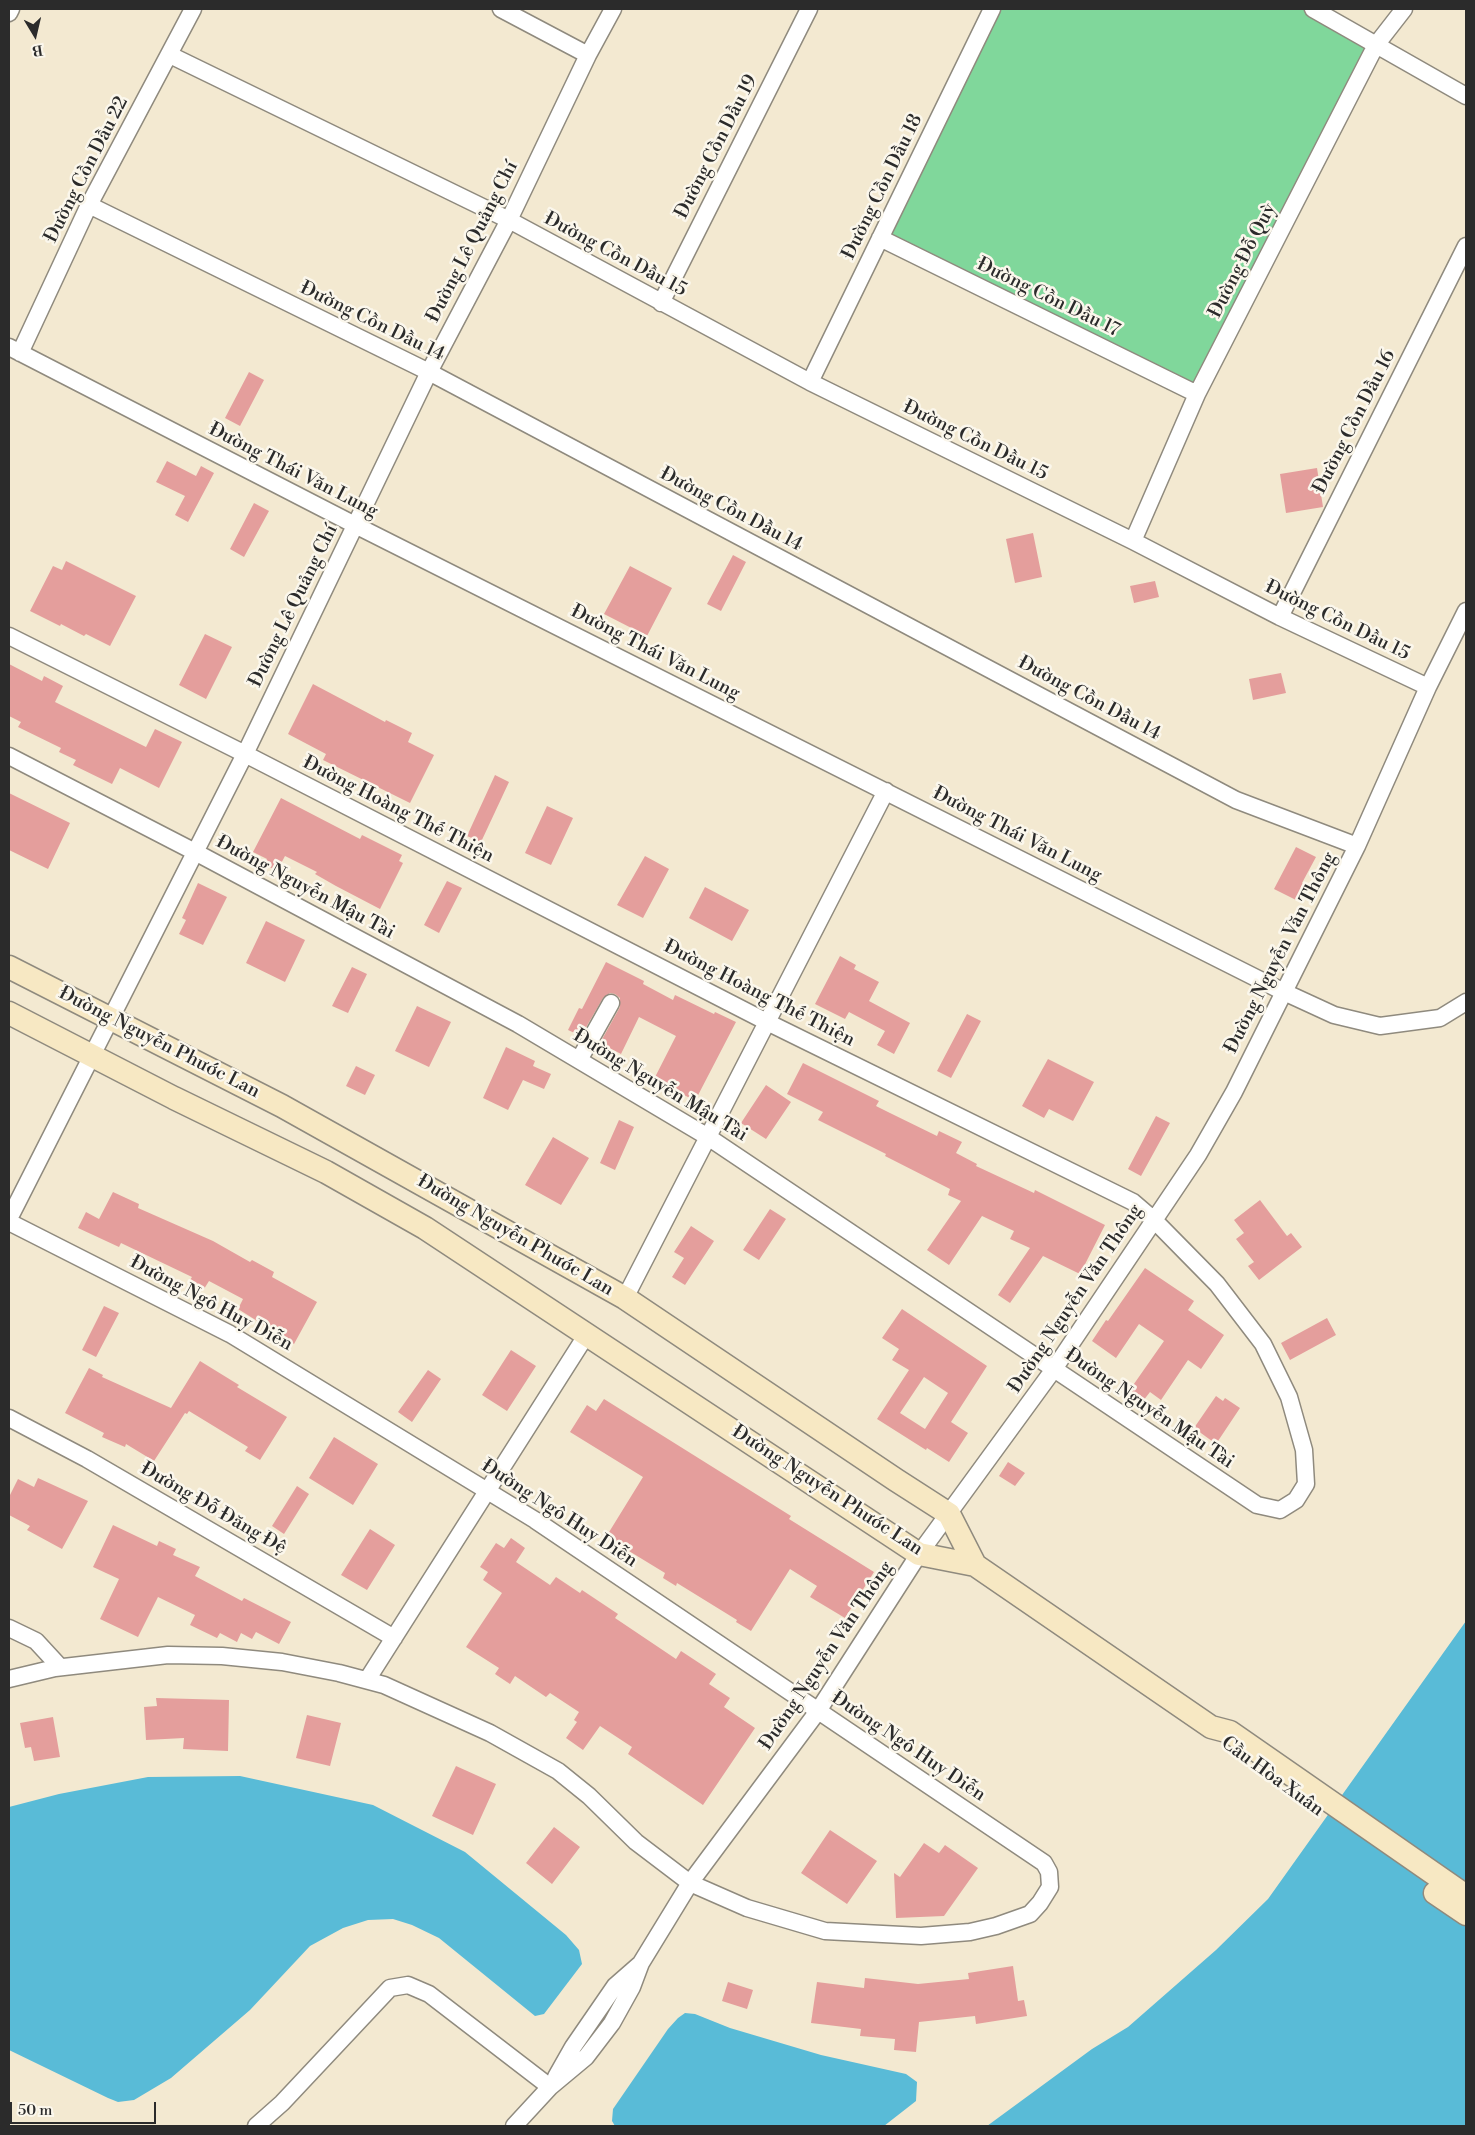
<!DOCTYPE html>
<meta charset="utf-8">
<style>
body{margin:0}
#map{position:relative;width:1475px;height:2135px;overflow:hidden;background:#f3e9d1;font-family:"Libre Bodoni",serif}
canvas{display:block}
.frame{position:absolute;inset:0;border:10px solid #2b2b2b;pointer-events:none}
.north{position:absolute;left:10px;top:10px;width:50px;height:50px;-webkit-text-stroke:4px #fbf7ec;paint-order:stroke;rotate:171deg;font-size:14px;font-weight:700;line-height:20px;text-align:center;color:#2b2b2b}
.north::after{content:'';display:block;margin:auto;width:18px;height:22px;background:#2b2b2b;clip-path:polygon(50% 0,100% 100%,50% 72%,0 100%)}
.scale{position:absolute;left:10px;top:2102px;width:146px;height:22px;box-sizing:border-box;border:2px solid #2b2b2b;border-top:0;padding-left:6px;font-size:15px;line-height:18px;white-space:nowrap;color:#2b2b2b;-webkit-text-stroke:4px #fbf7ec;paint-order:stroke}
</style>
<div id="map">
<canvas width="1475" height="2135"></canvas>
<div class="frame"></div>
<div class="north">B</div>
<div class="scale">50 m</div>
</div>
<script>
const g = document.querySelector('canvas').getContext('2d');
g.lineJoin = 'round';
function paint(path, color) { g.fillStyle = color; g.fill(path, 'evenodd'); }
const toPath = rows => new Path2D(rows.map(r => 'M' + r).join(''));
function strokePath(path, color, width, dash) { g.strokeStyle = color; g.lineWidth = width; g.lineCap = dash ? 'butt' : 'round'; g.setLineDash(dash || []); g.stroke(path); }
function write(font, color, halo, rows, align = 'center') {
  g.font = font + ' "Libre Bodoni",serif'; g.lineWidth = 5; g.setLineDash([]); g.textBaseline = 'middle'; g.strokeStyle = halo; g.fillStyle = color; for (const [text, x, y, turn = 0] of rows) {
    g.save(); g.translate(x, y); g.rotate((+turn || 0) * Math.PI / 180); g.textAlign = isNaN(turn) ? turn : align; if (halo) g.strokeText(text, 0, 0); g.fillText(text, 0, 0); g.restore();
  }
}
paint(toPath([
 [992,9,1312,9,1376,45,1197,394,880,238]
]), '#80d79b');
paint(toPath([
 [1466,1621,1466,2126,987,2126,1092,2049,1128,2027,1216,1950,1268,1899],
 [240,1776,373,1805,465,1852,566,1935,579,1950,582,1964,544,2014,535,2016,439,1938,412,1925,393,1919,368,1920,343,1928,310,1946,250,2010,171,2078,134,2100,118,2102,108,2098,9,2050,9,1807,59,1794,148,1777],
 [685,2013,695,2014,730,2028,821,2055,906,2074,917,2082,916,2101,884,2126,615,2126,612,2121,613,2109,668,2029,678,2018]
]), '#59bbd7');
paint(toPath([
 [249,372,264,380,240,426,225,418],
 [167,461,196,476,201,466,214,473,188,522,175,515,185,496,156,482],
 [1317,468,1323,507,1286,513,1280,474],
 [254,503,269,511,244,557,230,549],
 [1033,533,1042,577,1015,583,1006,539],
 [733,555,746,562,721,611,707,604],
 [66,561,136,596,110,646,86,634,84,636,61,624,60,626,30,611,53,566,62,570],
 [630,566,672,588,647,636,604,614],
 [1155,581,1159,597,1134,603,1130,586],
 [205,634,232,647,206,699,179,685],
 [9,664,42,681,44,676,63,686,55,702,146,747,155,729,182,742,159,788,120,768,112,784,73,765,76,760,59,752,61,748,18,727,21,722,9,716],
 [1281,673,1286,693,1253,700,1249,679],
 [313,684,385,722,386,720,412,733,408,742,434,755,410,803,323,760,326,754,288,734],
 [495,775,509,782,481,842,467,836],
 [9,793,70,823,48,869,9,850],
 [281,798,360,839,362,835,402,855,399,861,403,863,380,909,336,886,315,874,317,872,285,856,277,871,264,864,267,859,253,852],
 [547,806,573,818,551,865,525,853],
 [1296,847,1316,857,1302,883,1305,885,1296,900,1274,889],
 [645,856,669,869,643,918,617,905],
 [447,881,462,888,439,933,424,925],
 [198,883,227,897,203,945,179,934,186,920,182,918],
 [705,887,749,910,732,941,689,918],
 [266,921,305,940,285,982,246,963],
 [840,956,856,965,854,969,879,982,869,1001,910,1023,894,1054,877,1045,885,1031,849,1012,845,1019,815,1004],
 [606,962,644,981,643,984,673,1000,675,995,714,1014,715,1012,736,1022,695,1101,677,1091,674,1097,651,1085,676,1036,639,1017,621,1054,600,1043,620,1007,620,998,615,994,610,993,603,998,581,1036,568,1030,579,1008,582,1009],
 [352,967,367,974,348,1013,332,1006],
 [417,1006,451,1022,429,1067,395,1051],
 [967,1014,981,1021,951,1078,937,1071],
 [506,1047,535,1061,533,1066,551,1074,544,1089,523,1080,508,1110,483,1098],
 [1048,1059,1094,1082,1073,1121,1049,1109,1044,1118,1022,1106],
 [803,1063,879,1101,876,1106,890,1113,937,1136,939,1131,962,1142,956,1153,977,1164,976,1166,1034,1193,1035,1190,1105,1225,1080,1274,1043,1256,1010,1303,998,1295,1030,1248,1010,1239,1014,1231,982,1216,949,1265,927,1250,961,1201,948,1195,950,1189,885,1156,886,1154,818,1120,823,1112,787,1094],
 [356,1066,375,1075,365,1095,346,1086],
 [766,1085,791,1102,766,1139,741,1123],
 [1156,1116,1170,1123,1141,1176,1128,1169],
 [619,1120,634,1127,615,1170,600,1163],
 [553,1137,589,1158,561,1205,525,1185],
 [113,1192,139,1204,138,1208,213,1241,250,1262,252,1260,274,1272,272,1277,317,1302,294,1344,238,1309,243,1299,209,1281,204,1289,190,1280,192,1277,121,1243,119,1247,78,1228,86,1212,99,1219],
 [1260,1200,1287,1236,1291,1233,1302,1247,1259,1280,1248,1266,1254,1262,1236,1239,1244,1233,1234,1220],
 [770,1209,786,1219,759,1260,743,1250],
 [691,1226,714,1241,685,1285,672,1277,684,1258,674,1252],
 [1145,1268,1194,1301,1188,1310,1224,1335,1201,1369,1188,1360,1161,1400,1150,1392,1143,1401,1129,1391,1164,1341,1139,1324,1116,1358,1092,1341,1106,1320,1108,1321],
 [104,1306,119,1313,96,1357,82,1350],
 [902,1309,987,1366,951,1422,968,1433,949,1462,927,1448,926,1450,877,1419,909,1370,892,1360,899,1349,882,1338],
 [924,1377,948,1393,925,1429,900,1413],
 [1327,1318,1336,1335,1290,1360,1281,1343],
 [511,1350,536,1366,507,1411,482,1395],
 [200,1361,239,1385,237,1387,287,1417,260,1460,245,1451,248,1447,189,1411,187,1414,185,1413,154,1461,126,1444,125,1447,102,1437,104,1433,65,1413,89,1368,103,1375,102,1377,171,1408],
 [428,1370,441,1379,412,1422,398,1412],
 [1216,1396,1223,1401,1225,1398,1240,1408,1216,1444,1194,1428],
 [604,1399,791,1516,789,1519,874,1572,845,1618,810,1597,817,1586,790,1569,751,1631,736,1622,737,1620,677,1583,676,1586,663,1578,665,1573,606,1537,643,1477,570,1432,587,1405,596,1411],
 [334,1437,378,1464,353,1505,309,1478],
 [1008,1462,1025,1473,1015,1486,999,1476],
 [38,1478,88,1501,62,1549,27,1530,30,1526,9,1515,9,1497,18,1479,34,1487],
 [297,1486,309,1494,284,1534,272,1526],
 [113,1525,157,1546,159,1541,176,1549,173,1555,200,1567,195,1576,242,1601,244,1598,291,1622,279,1644,256,1632,252,1639,241,1633,237,1642,220,1633,217,1638,190,1625,195,1615,158,1597,138,1637,100,1619,119,1579,93,1567],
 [370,1529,395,1545,367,1590,341,1575],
 [511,1538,525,1548,516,1562,550,1585,556,1577,580,1593,582,1590,618,1614,615,1618,676,1659,681,1651,716,1674,709,1684,730,1698,724,1707,755,1728,703,1805,628,1754,632,1747,600,1726,583,1750,566,1738,577,1722,574,1720,579,1712,550,1693,546,1697,515,1676,510,1684,495,1674,499,1668,466,1647,502,1593,483,1580,488,1572,480,1567,496,1543,504,1548],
 [156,1698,229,1700,228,1751,183,1749,184,1738,146,1740,144,1707,157,1706],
 [307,1715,341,1723,330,1766,296,1758],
 [53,1717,60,1757,34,1761,31,1747,25,1748,20,1723],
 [456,1766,496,1784,473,1835,432,1816],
 [554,1827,580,1847,552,1884,526,1863],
 [830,1830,877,1861,847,1904,801,1873],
 [924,1843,939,1853,945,1845,978,1868,944,1916,896,1918,894,1873,900,1877],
 [1013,1966,1018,2001,1024,2000,1027,2016,976,2024,975,2016,919,2022,916,2052,894,2050,895,2039,860,2036,861,2029,811,2023,817,1982,864,1988,865,1978,918,1984,969,1979,968,1973],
 [728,1982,753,1990,747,2009,722,2001]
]), '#e49e9c');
const minor = toPath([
 [501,9,588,55],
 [1313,9,1466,96],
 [9,13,11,9],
 [170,55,509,220,810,382,1133,541,1280,617,1428,687],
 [89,205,429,372,1236,800,1357,846],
 [880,238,1197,394],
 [661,303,809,9],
 [9,347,355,525,1284,992,1334,1015,1380,1026,1440,1018,1466,1002],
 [20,353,89,205,193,9],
 [810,382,992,9],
 [1133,541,1197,394,1376,45,1404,9],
 [1280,617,1466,246],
 [9,636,245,754,767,1022,1133,1202,1154,1220,1217,1284,1263,1344,1289,1397,1304,1450,1306,1484,1296,1500,1280,1510,1257,1505,708,1137,518,1024,195,852,9,756],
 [579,1060,611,1003],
 [9,1219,245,754,429,372,509,220,588,55,613,9],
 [9,1222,230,1334,535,1520,1044,1863,1049,1872,1050,1887,1040,1903,1030,1914,996,1926,970,1932,921,1936,825,1931,747,1908,690,1883,636,1842,589,1796,558,1771,490,1733,384,1685,339,1673,282,1662,222,1656,168,1655,55,1668,9,1679],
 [625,1298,886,791],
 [9,1418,87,1459,394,1638],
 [9,1628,36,1641,60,1667],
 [367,1680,587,1334],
 [556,2077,573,2047,615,1986,639,1965],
 [256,2126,282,2103,390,1988,408,1985,429,1994,550,2087],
 [514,2126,550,2087,586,2057,612,2023,632,1987,641,1963,690,1883,818,1711,919,1554,1054,1369,1198,1155,1234,1092,1357,846,1428,687,1466,611]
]);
const secondary = toPath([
 [9,967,282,1106,625,1298,896,1480,949,1514,975,1565],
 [9,1013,174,1098,326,1172,425,1228,919,1554,975,1565,1211,1727,1230,1732,1466,1896],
 [1435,1893,1466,1914]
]);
strokePath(minor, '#8f8a7e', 19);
strokePath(secondary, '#8f8a7e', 25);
strokePath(minor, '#fff', 16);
strokePath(secondary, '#f7e8c3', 22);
write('19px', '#2b2b2b', '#fbf7ec', [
 ["Đường Cồn Dầu 19",717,147,-63],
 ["Đường Cồn Dầu 22",87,170,-63],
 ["Đường Cồn Dầu 18",883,187,-64],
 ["Đường Lê Quảng Chí",473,242,-63],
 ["Đường Cồn Dầu 15",615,255,28],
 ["Đường Đỗ Quỳ",1243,261,-63],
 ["Đường Cồn Dầu 17",1048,298,26],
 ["Đường Cồn Dầu 14",372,322,26],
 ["Đường Cồn Dầu 16",1355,422,-63],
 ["Đường Cồn Dầu 15",975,441,26],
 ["Đường Thái Văn Lung",293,471,27],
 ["Đường Cồn Dầu 14",731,510,28],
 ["Đường Lê Quảng Chí",294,606,-64],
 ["Đường Cồn Dầu 15",1337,621,26],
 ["Đường Thái Văn Lung",655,653,27],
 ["Đường Cồn Dầu 14",1089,699,28],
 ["Đường Hoàng Thế Thiện",398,810,27],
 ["Đường Thái Văn Lung",1017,835,27],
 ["Đường Nguyễn Mậu Tài",305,888,28],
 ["Đường Nguyễn Văn Thông",1281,953,-63],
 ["Đường Hoàng Thế Thiện",759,994,27],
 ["Đường Nguyễn Phước Lan",159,1043,27],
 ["Đường Nguyễn Mậu Tài",660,1086,31],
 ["Đường Nguyễn Phước Lan",515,1236,30],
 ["Đường Nguyễn Văn Thông",1076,1299,-56],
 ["Đường Ngô Huy Diễn",211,1304,28],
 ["Đường Nguyễn Mậu Tài",1149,1409,34],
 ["Đường Nguyễn Phước Lan",827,1491,33],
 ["Đường Đỗ Đăng Đệ",213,1509,30],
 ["Đường Ngô Huy Diễn",559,1514,33],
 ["Đường Nguyễn Văn Thông",827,1656,-56],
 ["Đường Ngô Huy Diễn",908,1747,34],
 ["Cầu Hòa Xuân",1272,1777,36]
]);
</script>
